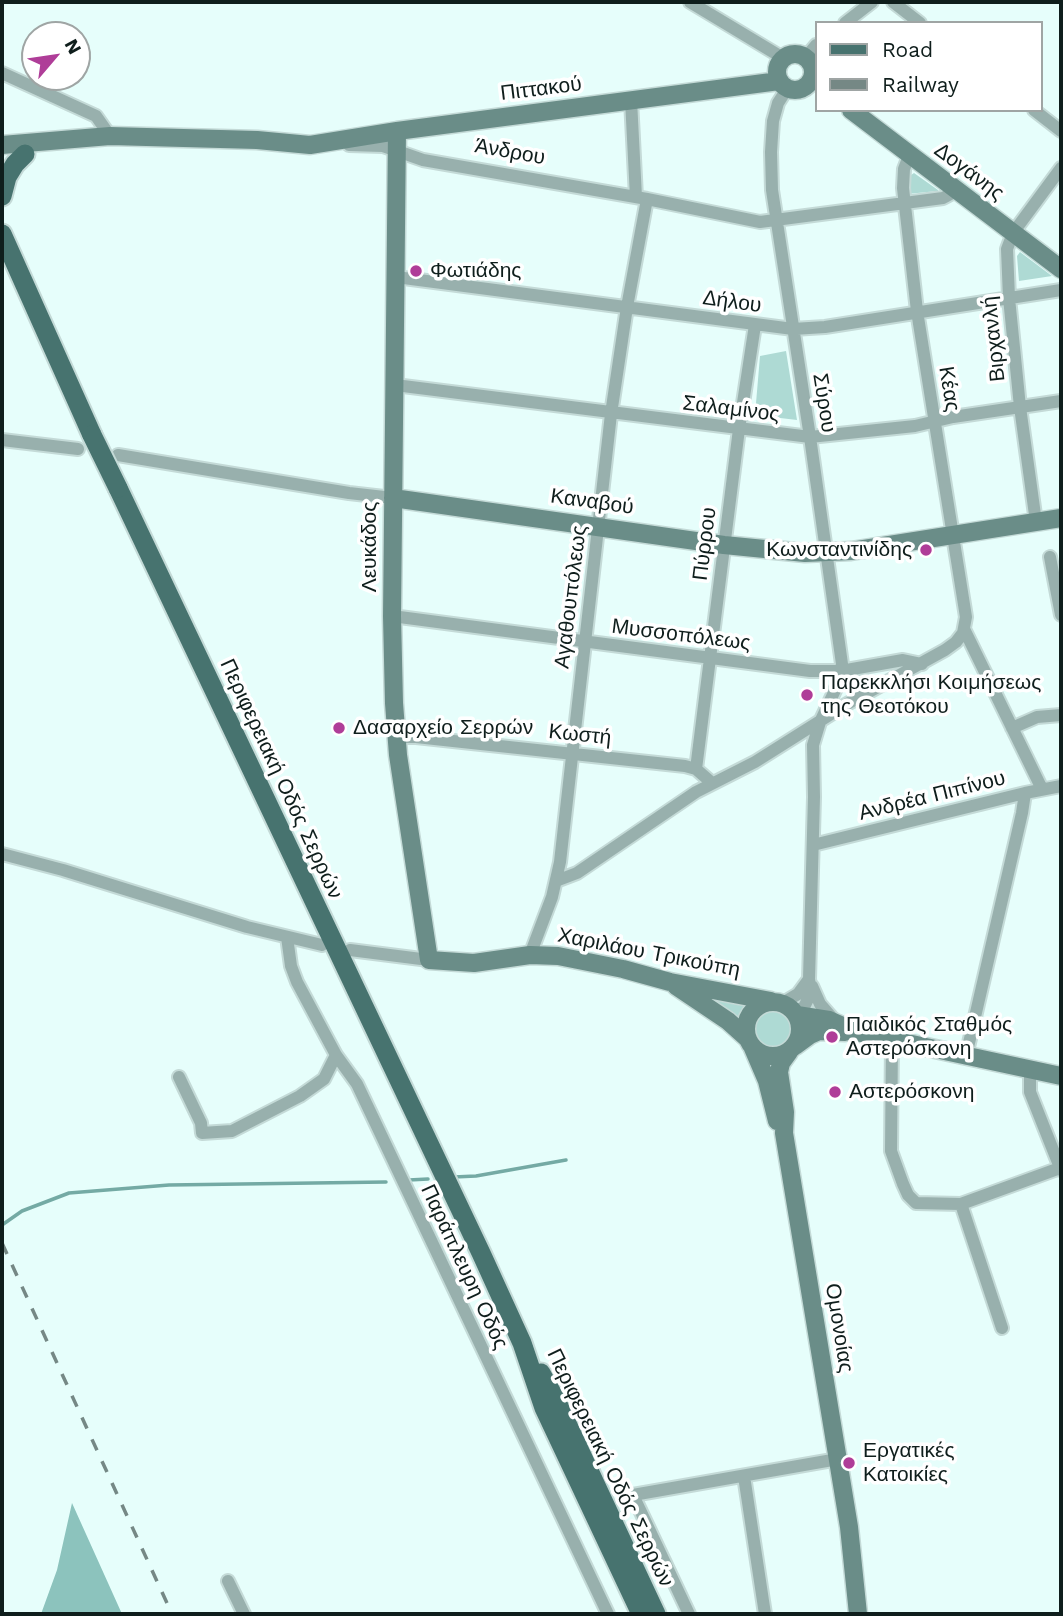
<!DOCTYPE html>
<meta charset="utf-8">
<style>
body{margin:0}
#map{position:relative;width:1063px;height:1616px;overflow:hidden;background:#e6fefb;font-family:"Work Sans",sans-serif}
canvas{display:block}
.frame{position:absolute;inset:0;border:4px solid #0f1e1c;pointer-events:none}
.legend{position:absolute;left:815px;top:21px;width:228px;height:91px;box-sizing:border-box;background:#fff;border:2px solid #9fa5a4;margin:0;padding:9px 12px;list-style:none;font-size:21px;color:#0f1e1c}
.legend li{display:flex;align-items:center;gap:14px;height:35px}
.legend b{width:35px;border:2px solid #9fa5a4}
.north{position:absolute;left:21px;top:21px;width:70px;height:70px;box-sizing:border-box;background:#fff;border:2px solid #9fa5a4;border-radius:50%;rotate:61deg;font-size:19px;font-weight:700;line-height:28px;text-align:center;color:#0f1e1c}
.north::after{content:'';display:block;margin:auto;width:24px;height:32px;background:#af3d98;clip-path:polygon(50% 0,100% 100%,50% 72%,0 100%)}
</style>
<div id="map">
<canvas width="1063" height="1616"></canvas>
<div class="frame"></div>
<ul class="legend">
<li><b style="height:9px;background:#47736f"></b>Road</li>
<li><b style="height:9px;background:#758885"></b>Railway</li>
</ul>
<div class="north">N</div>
</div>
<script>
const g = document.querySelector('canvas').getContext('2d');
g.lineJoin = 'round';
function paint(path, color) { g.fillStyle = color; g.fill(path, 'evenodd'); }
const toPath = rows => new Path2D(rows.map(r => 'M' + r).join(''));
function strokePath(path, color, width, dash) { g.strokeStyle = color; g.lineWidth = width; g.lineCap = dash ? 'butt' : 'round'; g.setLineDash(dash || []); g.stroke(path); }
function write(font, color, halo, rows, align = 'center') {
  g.font = font + ' "Work Sans",sans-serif'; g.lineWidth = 7; g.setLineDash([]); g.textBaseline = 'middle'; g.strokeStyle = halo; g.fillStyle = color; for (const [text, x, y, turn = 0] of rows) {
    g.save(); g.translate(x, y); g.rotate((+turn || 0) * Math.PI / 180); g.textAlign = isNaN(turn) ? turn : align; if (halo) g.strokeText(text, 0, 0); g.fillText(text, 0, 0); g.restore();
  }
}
paint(toPath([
 [914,173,938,190,938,191,907,194,911,175],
 [1020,252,1052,276,1019,281,1017,256],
 [786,351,797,420,755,415,760,356],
 [702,996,748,1004,738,1021],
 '753 1029a19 19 0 1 1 38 0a19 19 0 1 1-38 0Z'
]), '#aedad4');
paint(toPath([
 [72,1503,122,1614,41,1614,57,1570]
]), '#8cc3bd');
strokePath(toPath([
 [454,1177,476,1176,566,1160],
 [409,1180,428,1179],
 [2,1225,22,1211,69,1193,169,1185,386,1182]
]), '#74aaa4', 3.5);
const street = toPath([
 [690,2,783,58],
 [893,2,920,23],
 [845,23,872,2],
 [806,57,816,45],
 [2,73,96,116,110,136],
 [787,89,778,103,773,121,771,152,772,190,810,437,842,664,837,686,820,722,813,745,814,797,809,979,811,993,804,1007,795,1012],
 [631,100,636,197],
 [1034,110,1061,131],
 [349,145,383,146,423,160,647,199,760,222,943,198,956,191],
 [396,277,793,329,825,327,1061,290],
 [395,385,810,437,915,426,953,417,1061,401],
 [2,440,78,449],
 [118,455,349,493,393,498],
 [1036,522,1020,407,1009,298,1007,249,1013,233,1061,168],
 [1050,557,1061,615],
 [392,616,810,671,841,671,903,660,922,664],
 [964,629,1042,789],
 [1012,728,1037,717,1061,715],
 [396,737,416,737,685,766,696,769,712,783],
 [696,769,739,429,755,325],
 [813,845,1025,793,1061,786],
 [2,854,63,870,247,927,322,945],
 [556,881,577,873,696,792,755,762,847,704,945,650,956,642,963,633,966,617,917,311,903,188,904,169,909,156],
 [287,937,291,966,297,982,336,1055,357,1084,608,1614],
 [350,950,429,960],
 [530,955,552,897,560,862,611,414,627,307,647,199],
 [812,986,820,1004,834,1020],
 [783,1003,798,994,809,979],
 [892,1039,891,1151,903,1184,908,1195,916,1203,961,1204],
 [966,1056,1022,813,1025,793],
 [1030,1069,1030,1092,1061,1170],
 [179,1077,201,1123,202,1133,232,1131,300,1096,324,1079,336,1055],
 [1002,1328,961,1204,1060,1168],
 [744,1476,765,1614],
 [228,1581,244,1614],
 [689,1614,633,1495,838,1459]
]);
const secondary = toPath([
 '777 72a18 18 0 1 1 36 0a18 18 0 1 1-36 0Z',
 [851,110,1061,269],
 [397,131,392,616,394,703,398,755,429,960,474,963,530,955,558,956,623,969,670,982,771,1001],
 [2,145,110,136,257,140,310,145,397,131,779,81],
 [393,498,724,545,805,553,851,551,1061,518],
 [676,986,728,1021,748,1039],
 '746 1029a27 27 0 1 1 54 0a27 27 0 1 1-54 0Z',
 [797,1015,829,1020,856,1032,1061,1076],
 [752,1046,767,1081,777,1121],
 [795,1046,810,1035,819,1031,845,1032],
 [789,1052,781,1063,779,1072,785,1112,784,1133,849,1527,858,1614]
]);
const primary = toPath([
 [2,196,7,177,15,164,25,154],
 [2,234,92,435],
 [118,488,481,1253,522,1343,544,1408,641,1614],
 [541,1373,557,1402,656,1614]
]);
strokePath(street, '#c4dad7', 16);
strokePath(secondary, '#c4dad7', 21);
strokePath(primary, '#c4dad7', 23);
strokePath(street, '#98b0ad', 12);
strokePath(secondary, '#6a8d88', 18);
strokePath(primary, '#47736f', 19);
strokePath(toPath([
 [2,1243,172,1614]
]), '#758885', 3.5, [12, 12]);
const primaryBridge = toPath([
 [92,435,118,488]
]);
strokePath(primaryBridge, '#c4dad7', 23, []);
strokePath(primaryBridge, '#47736f', 19);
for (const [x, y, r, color] of [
 [416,271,7,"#af3d98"],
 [926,550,7,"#af3d98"],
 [807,695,7,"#af3d98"],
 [339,728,7,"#af3d98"],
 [832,1037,7,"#af3d98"],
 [835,1092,7,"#af3d98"],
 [849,1463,7,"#af3d98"]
]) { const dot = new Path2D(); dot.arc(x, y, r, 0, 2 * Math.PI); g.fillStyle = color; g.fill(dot); strokePath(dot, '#fff', 2.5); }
write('21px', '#0f1e1c', '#fff', [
 ["Πιττακού",541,89,-7],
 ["Άνδρου",510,152,10],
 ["Δογάνης",969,172,37],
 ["Δήλου",732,302,8],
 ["Βιρχανλή",994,339,-96],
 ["Κέας",949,389,81],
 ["Σύρου",824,403,81],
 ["Σαλαμίνος",731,409,7],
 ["Καναβού",592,502,8],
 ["Πύρρου",705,544,-83],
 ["Λευκάδος",370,547,-90],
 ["Αγαθουπόλεως",571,597,-83],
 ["Μυσσοπόλεως",681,635,7],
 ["Κωστή",580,735,6],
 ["Περιφερειακή Οδός Σερρών",281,779,65],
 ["Ανδρέα Πιπίνου",932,796,-14],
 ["Χαριλάου Τρικούπη",649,953,11],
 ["Παράπλευρη Οδός",464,1267,65],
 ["Ομονοίας",839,1328,81],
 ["Περιφερειακή Οδός Σερρών",610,1468,64]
]);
write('21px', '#0f1e1c', '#fff', [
 ["Φωτιάδης",430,271],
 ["Κωνσταντινίδης",912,550,"right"],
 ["Παρεκκλήσι Κοιμήσεως",821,683],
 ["της Θεοτόκου",821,707],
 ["Δασαρχείο Σερρών",353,728],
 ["Παιδικός Σταθμός",846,1025],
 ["Αστερόσκονη",846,1049],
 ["Αστερόσκονη",849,1092],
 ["Εργατικές",863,1451],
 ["Κατοικίες",863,1475]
], 'left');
</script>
